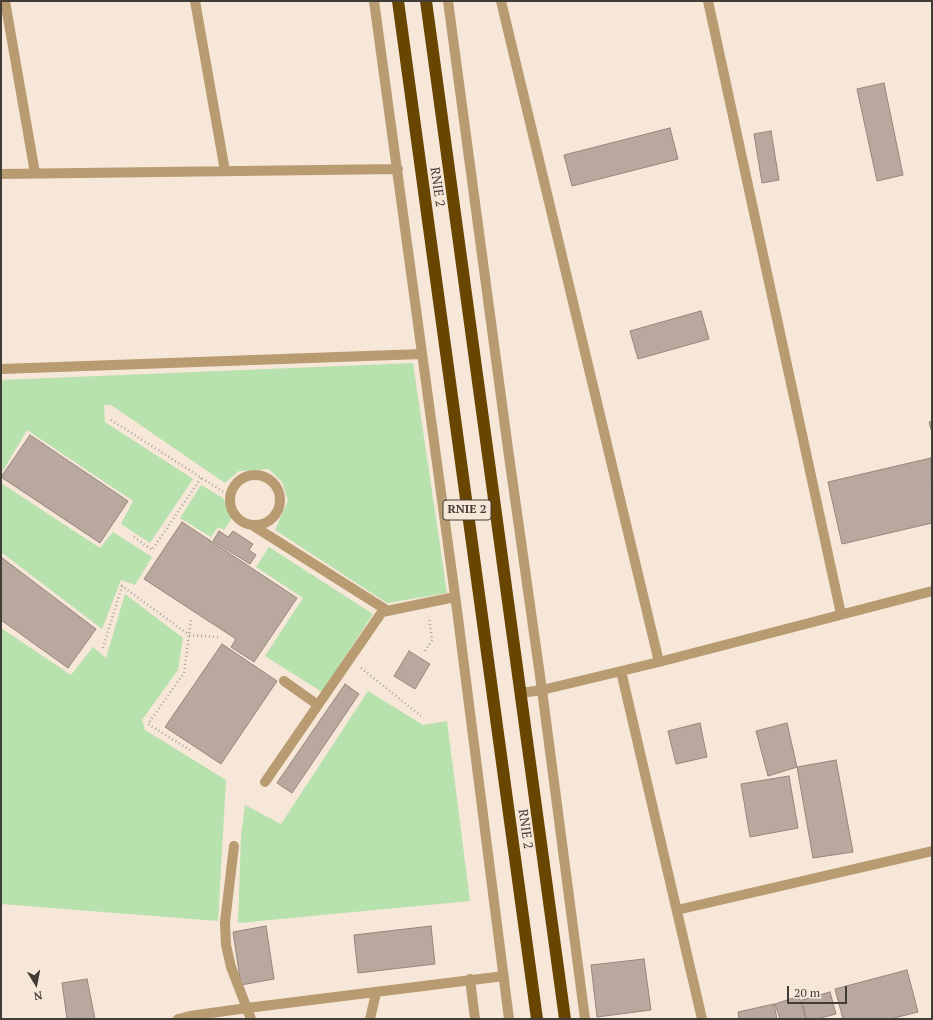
<!DOCTYPE html>
<style>
body{margin:0}
#map{position:relative;width:933px;height:1020px;overflow:hidden;background:#f6e7d9;font-family:"PT Serif",serif}
canvas{display:block}
.frame{position:absolute;inset:0;border:2px solid #423c36;pointer-events:none}
.north{position:absolute;left:16px;top:964px;width:40px;height:40px;-webkit-text-stroke:3px #f6e7d9;paint-order:stroke;rotate:170deg;font-size:11px;font-weight:700;line-height:16px;text-align:center;color:#423c36}
.north::after{content:'';display:block;margin:auto;width:14px;height:18px;background:#423c36;clip-path:polygon(50% 0,100% 100%,50% 72%,0 100%)}
.scale{position:absolute;left:787px;top:986px;width:60px;height:18px;box-sizing:border-box;border:2px solid #423c36;border-top:0;padding-left:5px;font-size:12px;line-height:14px;white-space:nowrap;color:#423c36;-webkit-text-stroke:3px #f6e7d9;paint-order:stroke}
</style>
<div id="map">
<canvas width="933" height="1020"></canvas>
<div class="frame"></div>
<div class="north">N</div>
<div class="scale">20 m</div>
</div>
<script>
const g = document.querySelector('canvas').getContext('2d');
g.lineJoin = 'round';
function paint(path, color) { g.fillStyle = color; g.fill(path, 'evenodd'); }
const toPath = rows => new Path2D(rows.map(r => 'M' + r).join(''));
function strokePath(path, color, width, dash) { g.strokeStyle = color; g.lineWidth = width; g.lineCap = dash ? 'butt' : 'round'; g.setLineDash(dash || []); g.stroke(path); }
function write(font, color, halo, rows, align = 'center') {
  g.font = font + ' "PT Serif",serif'; g.lineWidth = 3.5; g.setLineDash([]); g.textBaseline = 'middle'; g.strokeStyle = halo; g.fillStyle = color; for (const [text, x, y, turn = 0] of rows) {
    g.save(); g.translate(x, y); g.rotate((+turn || 0) * Math.PI / 180); g.textAlign = isNaN(turn) ? turn : align; if (halo) g.strokeText(text, 0, 0); g.fillText(text, 0, 0); g.restore();
  }
}
paint(toPath([
 [413,363,447,593,387,603,275,530,288,501,282,482,269,469,239,471,225,483,111,405,104,405,105,422,193,479,150,543,121,524,133,501,27,430,1,474,1,380],
 [1,483,100,548,113,532,152,557,135,585,121,580,102,629,1,552],
 [201,485,223,498,232,518,224,530,218,527,211,537,180,518],
 [269,547,373,614,322,692,265,656,303,598,256,567],
 [125,594,183,638,178,670,142,720,145,730,226,780,218,921,1,904,1,628,71,675,93,647,106,658],
 [368,691,423,725,447,721,470,901,238,923,241,837,245,805,281,824]
]), '#b7e1ad');
const building = toPath([
 [884,83,903,175,877,181,857,89,884,83],
 [670,128,678,159,572,186,564,155,670,128],
 [771,131,779,180,762,183,754,134,771,131],
 [701,311,709,339,638,359,630,331,701,311],
 [932,421,932,433,929,422,932,421],
 [30,435,128,501,100,543,1,477,30,435],
 [931,458,932,523,842,544,828,482,931,458],
 [182,522,297,598,254,662,231,647,236,639,144,579,182,522],
 [219,531,228,537,233,531,253,544,249,550,256,555,250,564,213,541,219,531],
 [1,557,96,629,68,668,1,620,1,557],
 [222,644,277,681,221,764,165,727,222,644],
 [409,651,430,664,415,689,394,676,409,651],
 [345,684,359,694,292,793,277,783,345,684],
 [700,723,707,757,676,764,668,731,700,723],
 [787,723,797,767,768,776,756,731,787,723],
 [836,760,853,852,813,858,797,767,836,760],
 [789,776,798,828,750,837,741,784,789,776],
 [266,926,274,979,241,985,233,932,266,926],
 [431,926,435,964,358,973,354,935,431,926],
 [644,959,651,1010,597,1017,591,965,644,959],
 [907,970,918,1012,890,1019,843,1019,835,989,907,970],
 [87,979,95,1019,67,1019,62,983,87,979],
 [830,992,836,1014,817,1019,806,1019,802,1000,830,992],
 [799,996,806,1019,780,1019,775,1004,799,996],
 [774,1004,777,1019,739,1019,738,1012,774,1004]
]);
paint(building, '#b9a89d');
strokePath(building, '#96867b', 1);
strokePath(toPath([
 [111,420,230,496],
 [134,537,152,550,201,478],
 [103,648,122,586,189,635,218,637],
 [425,651,432,640,429,617],
 [361,668,421,716],
 [190,750,148,724,184,673,191,619]
]), '#afa499', 2.5, [1, 3]);
strokePath(toPath([
 [5,1,35,173],
 [195,1,225,171],
 [374,1,457,610,509,1019],
 [448,1,508,449,542,690,585,1019],
 [501,1,659,662],
 [708,1,841,614],
 [1,174,398,169],
 [1,369,422,354],
 '230 500a25 25 0 1 1 50 0a25 25 0 1 1-50 0Z',
 [252,525,388,611],
 [621,671,702,1019],
 [284,681,318,705],
 [521,693,542,690,659,662,932,591],
 [265,782,382,612,455,597],
 [234,846,225,922,226,945,231,967,251,1019],
 [677,910,932,851],
 [470,979,475,1019],
 [178,1019,190,1016,247,1008,504,976],
 [370,1019,376,993]
]), '#b89b71', 10);
strokePath(toPath([
 [398,1,537,1019],
 [426,1,565,1019]
]), '#684501', 12);
for (const [x, y, w] of [
 [467,510,48]
]) { const box = new Path2D(); box.roundRect(x - w / 2, y - 10, w, 20, 3); g.fillStyle = '#f6e7d9'; g.fill(box); strokePath(box, '#423c36', 1); }
write('bold 12px', '#423c36', null, [
 ["RNIE 2",467,510]
]);
write('13px', '#423c36', '#f6e7d9', [
 ["RNIE 2",437,187,82],
 ["RNIE 2",525,829,82]
]);
</script>
